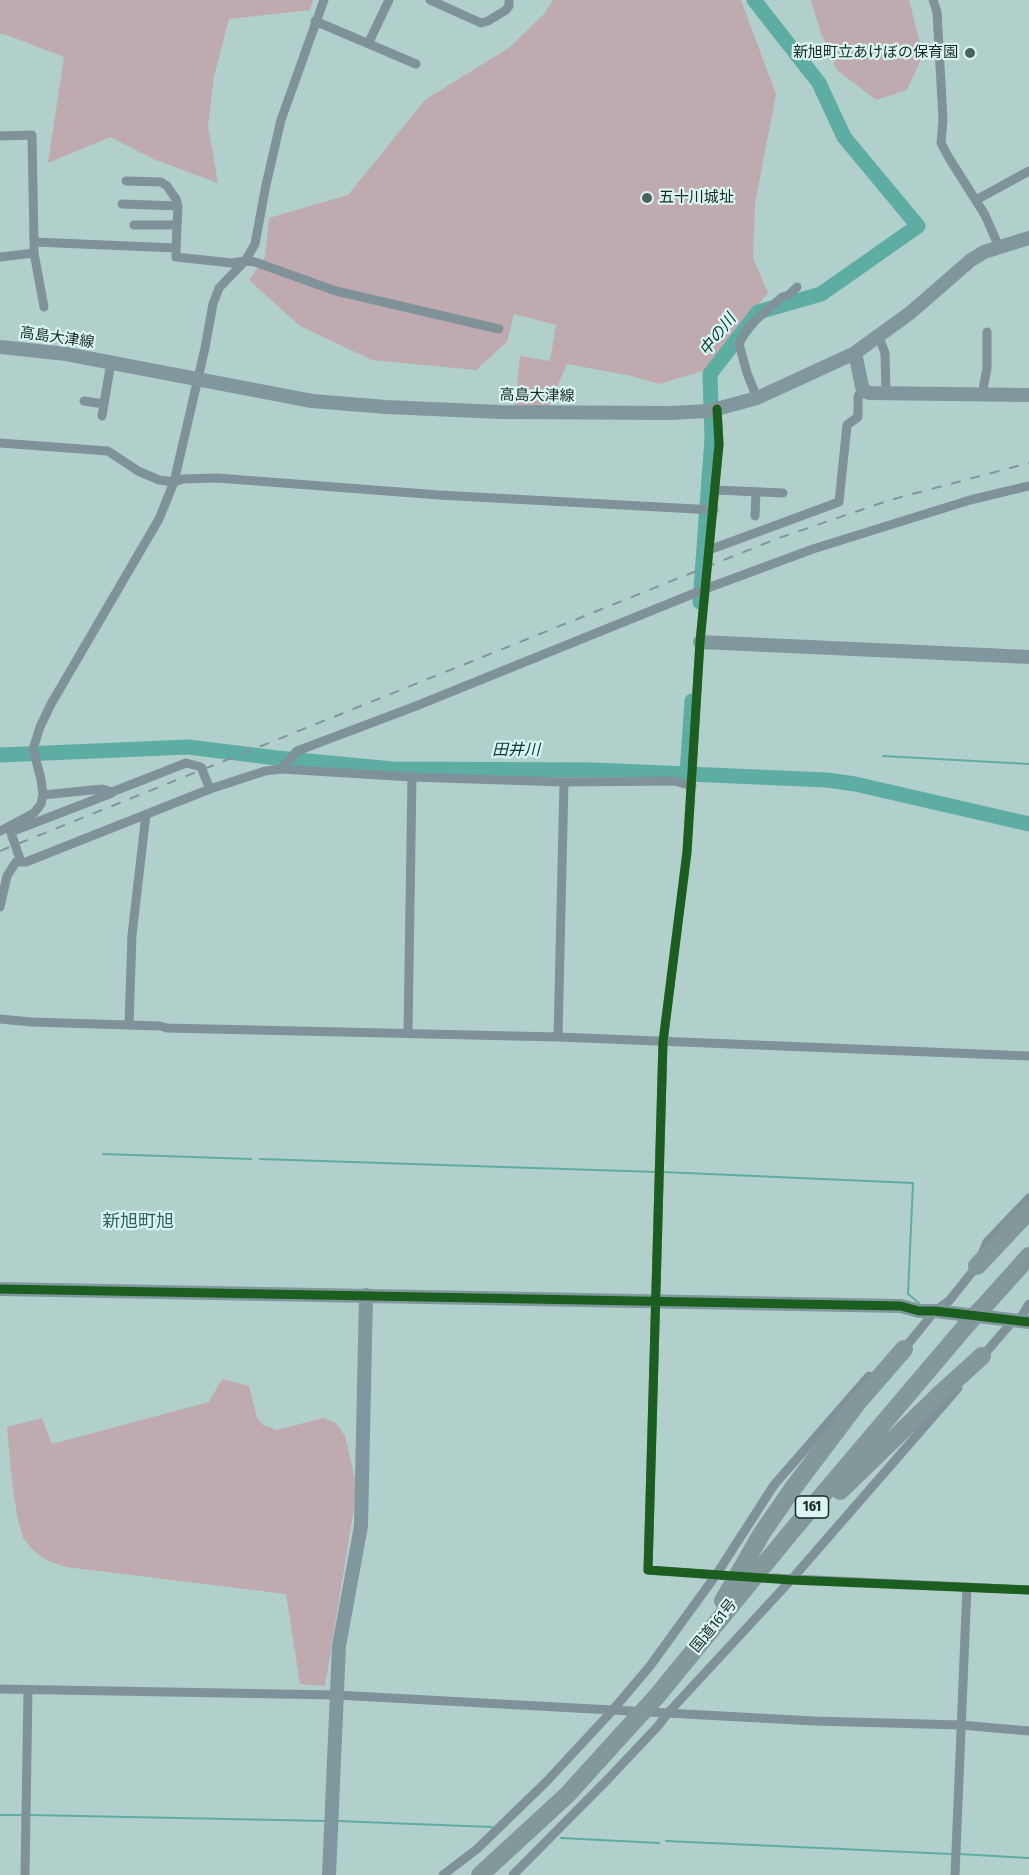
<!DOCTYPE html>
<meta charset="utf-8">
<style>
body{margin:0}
canvas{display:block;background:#b1cfcb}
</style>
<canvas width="1029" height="1875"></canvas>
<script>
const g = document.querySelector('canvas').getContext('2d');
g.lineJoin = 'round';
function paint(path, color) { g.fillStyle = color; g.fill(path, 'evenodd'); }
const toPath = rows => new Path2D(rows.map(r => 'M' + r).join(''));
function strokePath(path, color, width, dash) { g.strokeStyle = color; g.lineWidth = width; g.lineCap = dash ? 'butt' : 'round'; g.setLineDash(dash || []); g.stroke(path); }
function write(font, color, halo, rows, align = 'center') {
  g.font = font + ' "Fira Sans Condensed","Noto Sans JP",sans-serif'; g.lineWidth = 4.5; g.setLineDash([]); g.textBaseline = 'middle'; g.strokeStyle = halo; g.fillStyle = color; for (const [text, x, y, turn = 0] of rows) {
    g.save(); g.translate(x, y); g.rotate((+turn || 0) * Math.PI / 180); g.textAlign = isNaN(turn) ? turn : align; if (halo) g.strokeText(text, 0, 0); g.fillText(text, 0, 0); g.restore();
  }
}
paint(toPath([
 [0,0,313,0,310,10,229,19,214,76,208,126,218,183,153,159,110,137,48,163,64,57,4,34,0,34],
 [553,0,741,0,776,94,755,204,753,258,768,293,703,371,659,384,632,376,567,364,549,406,515,406,520,356,550,361,556,325,514,314,507,342,476,370,372,360,300,326,249,280,265,257,269,218,348,195,425,100,510,47,544,14],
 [811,0,909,0,923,55,907,90,876,100,837,70,821,33],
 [222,1379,249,1386,257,1418,263,1425,277,1430,323,1418,336,1423,345,1436,356,1483,355,1502,325,1686,300,1684,286,1594,66,1567,46,1560,33,1550,23,1538,17,1516,11,1472,7,1427,42,1418,52,1444,209,1402]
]), '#bfaab0');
strokePath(toPath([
 [883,756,1029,764],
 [103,1154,251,1159],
 [260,1159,656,1172],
 [663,1172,913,1183,908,1294,919,1303],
 [0,1815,23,1815],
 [30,1815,326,1821],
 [337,1821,492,1827],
 [561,1838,659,1843],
 [666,1841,951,1854],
 [959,1854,1029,1858]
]), '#5eada3', 2);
strokePath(toPath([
 [700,602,712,438,710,374,758,312,821,294,918,226,844,137,819,83,754,0],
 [0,755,188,747,277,758,393,769,594,770,827,780,855,784,1029,824],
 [687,773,692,701]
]), '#5eada3', 15);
strokePath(toPath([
 [430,0,481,23,488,21,506,10,509,6,509,0],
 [933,0,937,12,943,119,941,143,949,158,985,215,999,247],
 [315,21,416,64],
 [368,44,389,0],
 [0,136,32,135,34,242,176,248,176,257,232,263,245,261,255,262,336,291,499,329],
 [126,181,161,182,167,186,176,199,178,206,176,248],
 [976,200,1029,171],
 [122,204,178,206],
 [134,225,177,225],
 [34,242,34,253,44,307],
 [0,257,34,253],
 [879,337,885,353,886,393],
 [982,395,987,368,987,332],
 [757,398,747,373,739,344,748,327,782,297,789,295,797,287],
 [84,401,104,404],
 [717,409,719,444,700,642,687,852,663,1042,648,1570,729,1576],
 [102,416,111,362],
 [0,443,108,451,138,471,159,480,174,482,183,479,217,478,439,495,714,510],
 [716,490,783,493],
 [755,516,756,492],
 [709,550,839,502,847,425,858,417,858,396,863,391],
 [281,769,297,751,416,706,705,589,813,549,970,500,1029,486],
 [43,795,102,789,112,792,186,763,201,767,210,789],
 [9,827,16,830,112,793],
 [9,827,21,862],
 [0,831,34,813,41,804,43,795,41,779,33,749,40,727,51,704,159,519,174,482,205,348,213,304,219,288,245,261,255,244,266,185,281,120,324,0],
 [0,907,7,876,16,862,26,862,210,789,265,771,281,769,412,777,564,782,675,781,692,786],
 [0,1019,31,1022,160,1026,167,1028,558,1037,1029,1056],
 [129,1025,132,935,146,814],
 [408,1032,412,777],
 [558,1037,564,782],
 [1018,1322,1029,1304],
 [901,1348,904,1349,935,1311,949,1301,977,1266,987,1242,1029,1198],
 [981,1358,1012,1322],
 [773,1578,1029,1590],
 [0,1689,336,1695,814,1721,961,1725,1029,1731],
 [25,1875,28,1690],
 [443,1875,477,1849,547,1781,612,1711,650,1666,716,1575,774,1485,869,1376],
 [513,1875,609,1778,658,1726,667,1714,791,1580,958,1388],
 [955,1875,967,1587]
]), '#7f9299', 9);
strokePath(toPath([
 [0,347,66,354,312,401,386,407,501,412,670,413,709,411,757,398,855,353,910,313,971,260,984,252,1029,238],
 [855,353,863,391,870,393,1029,395],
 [700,642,1029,657],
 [0,1289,901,1306,919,1311,935,1311,1029,1322],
 [329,1875,339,1646,361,1526,366,1295]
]), '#80989d', 14);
strokePath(toPath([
 [977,1266,1029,1211],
 [987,1303,1029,1256],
 [840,1491,939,1395,982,1356],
 [723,1601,762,1533,791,1491,858,1402,904,1349],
 [657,1696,791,1532,970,1321],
 [480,1875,567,1795,636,1719]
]), '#82989b', 18);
strokePath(toPath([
 [0,851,776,539,890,500,1029,463]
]), '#829698', 2, [10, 10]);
strokePath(toPath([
 [970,1321,987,1303],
 [636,1719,657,1696]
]), '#82989b', 18);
strokePath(toPath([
 [717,409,719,444,700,642,687,852,663,1042,648,1570,791,1580,1029,1590],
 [0,1289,901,1306,919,1311,935,1311,1029,1322]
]), '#1b5e20', 9);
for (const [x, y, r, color] of [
 [970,53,6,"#4a6360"],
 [647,198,6,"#4a6360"]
]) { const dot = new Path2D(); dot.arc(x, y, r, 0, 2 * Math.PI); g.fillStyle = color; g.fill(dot); strokePath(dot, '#dbf6f2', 2); }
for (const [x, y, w] of [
 [812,1507,33]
]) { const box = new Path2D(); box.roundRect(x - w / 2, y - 11, w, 22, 4.5); g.fillStyle = '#dbf6f2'; g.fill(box); strokePath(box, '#132926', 1.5); }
write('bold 14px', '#132926', null, [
 ["161",812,1507]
]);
write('15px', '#132926', '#dbf6f2', [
 ["新旭町立あけぼの保育園",958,53],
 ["五十川城址",659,198,"left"]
], 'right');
write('15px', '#132926', '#dbf6f2', [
 ["高島大津線",57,338,8],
 ["高島大津線",537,396,1],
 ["国道161号",714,1626,-51]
]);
write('italic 16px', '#073731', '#dbf6f2', [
 ["中の川",718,335,-52],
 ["田井川",516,751]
]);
write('18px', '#2c625b', '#dbf6f2', [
 ["新旭町旭",138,1222]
]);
</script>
